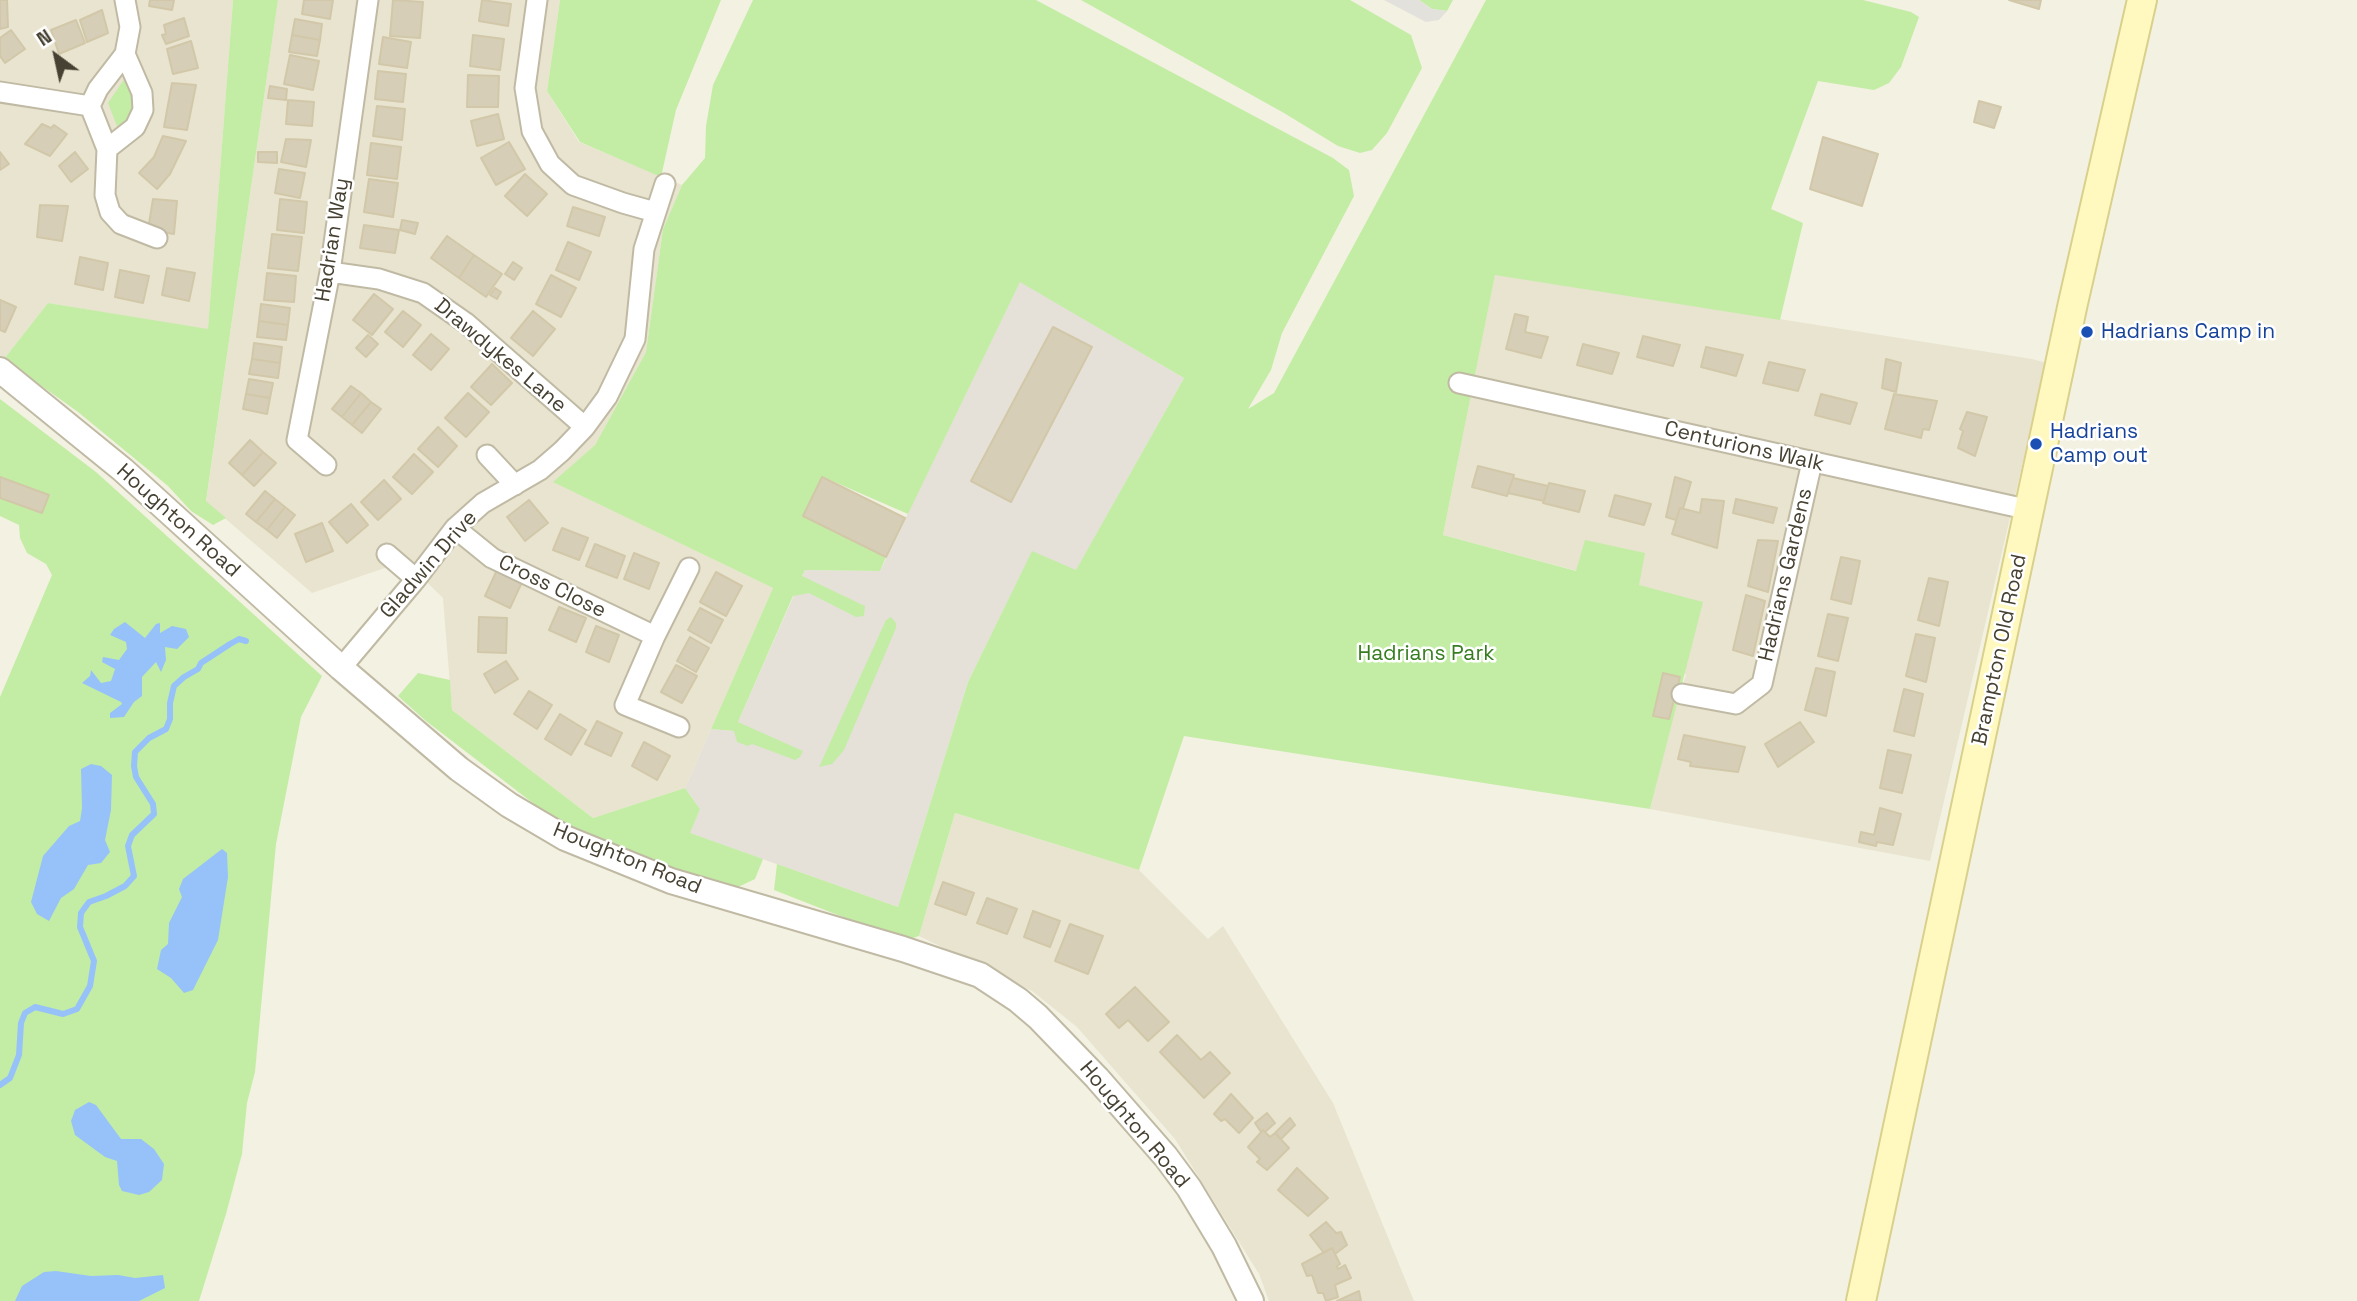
<!DOCTYPE html>
<style>
body{margin:0}
#map{position:relative;width:2357px;height:1301px;overflow:hidden;background:#f3f1e2;font-family:"Space Grotesk",sans-serif}
canvas{display:block}
.north{position:absolute;left:21px;top:21px;width:70px;height:70px;-webkit-text-stroke:5px #fff;paint-order:stroke;rotate:327deg;font-size:19px;font-weight:700;line-height:28px;text-align:center;color:#464132}
.north::after{content:'';display:block;margin:auto;width:24px;height:32px;background:#464132;clip-path:polygon(50% 0,100% 100%,50% 72%,0 100%)}
</style>
<div id="map">
<canvas width="2357" height="1301"></canvas>
<div class="north">N</div>
</div>
<script>
const g = document.querySelector('canvas').getContext('2d');
g.lineJoin = 'round';
function paint(path, color) { g.fillStyle = color; g.fill(path, 'evenodd'); }
const toPath = rows => new Path2D(rows.map(r => 'M' + r).join(''));
function strokePath(path, color, width, dash) { g.strokeStyle = color; g.lineWidth = width; g.lineCap = dash ? 'butt' : 'round'; g.setLineDash(dash || []); g.stroke(path); }
function write(font, color, halo, rows, align = 'center') {
  g.font = font + ' "Space Grotesk",sans-serif'; g.lineWidth = 5; g.setLineDash([]); g.textBaseline = 'middle'; g.strokeStyle = halo; g.fillStyle = color; for (const [text, x, y, turn = 0] of rows) {
    g.save(); g.translate(x, y); g.rotate((+turn || 0) * Math.PI / 180); g.textAlign = isNaN(turn) ? turn : align; if (halo) g.strokeText(text, 0, 0); g.fillText(text, 0, 0); g.restore();
  }
}
paint(toPath([
 [0,0,233,0,208,330,48,303,4,359,0,357],
 [278,0,560,0,547,91,579,142,682,185,663,229,646,352,595,445,554,482,773,588,685,788,593,818,452,710,443,598,405,561,312,593,206,502],
 [1495,274,2032,359,2046,363,1930,861,1650,809,1672,718,1686,675,1577,571,1443,535],
 [955,813,1139,870,1208,939,1223,926,1333,1103,1414,1301,1269,1301,1259,1274,1175,1139,1077,1027,1032,991,919,936]
]), '#e8e4cf');
paint(toPath([
 [1020,281,1184,378,1076,571,1032,552,968,682,898,907,689,833,700,809,685,788,711,729,734,731,805,570,880,571]
]), '#e5e1d8');
paint(toPath([
 [233,0,278,0,206,501,226,518,213,525,191,511,168,486,78,412,4,359,48,303,208,329],
 [560,0,721,0,676,110,661,177,580,142,547,91],
 [753,0,1036,0,1333,158,1349,170,1354,196,1282,333,1271,370,1248,409,1274,393,1486,0,1863,0,1911,12,1919,17,1901,67,1889,83,1874,90,1818,81,1771,209,1803,223,1780,320,1495,275,1443,535,1576,571,1585,540,1645,553,1639,585,1703,602,1650,809,1184,736,1139,870,955,813,919,936,904,941,774,890,777,864,898,907,968,682,1032,551,1076,570,1184,378,1020,282,908,514,823,477,803,516,886,557,880,571,805,570,802,576,865,606,864,616,856,617,809,593,793,596,738,722,803,751,800,757,795,760,752,744,748,746,737,742,734,731,711,729,773,588,553,482,595,445,646,352,663,229,682,185,705,158,706,126,713,85],
 [1081,0,1350,0,1411,35,1422,68,1387,133,1372,150,1360,153,1338,146,1284,113],
 [1419,0,1453,0,1447,11,1432,9],
 [125,78,134,96,132,119,119,131,108,103],
 [0,399,96,472,322,676,301,717,276,844,255,1072,247,1103,242,1154,226,1214,199,1301,0,1301,0,697,52,575,46,564,27,553,20,538,19,525,0,516],
 [891,617,896,623,896,628,844,750,832,764,819,767,886,620],
 [418,673,450,680,452,710,593,818,685,788,700,809,690,833,763,859,755,879,736,888,633,862,555,820,426,721,398,696]
]), '#c3eda5');
paint(toPath([
 [1384,0,1419,0,1432,9,1447,11,1439,20,1426,22]
]), '#e3e1dc');
paint(toPath([
 [125,622,145,638,156,624,160,623,160,633,172,626,186,629,189,637,177,649,165,647,166,660,161,672,156,662,142,677,142,696,134,702,124,717,110,718,110,713,122,704,121,702,82,683,90,676,91,670,101,683,111,681,115,669,102,662,103,657,119,660,127,649,126,642,110,635,114,629],
 [91,764,101,766,112,775,111,810,105,840,110,852,101,863,88,865,74,889,61,898,49,921,37,914,31,902,43,856,69,826,80,821,82,808,81,769],
 [222,849,227,853,228,877,218,940,193,990,184,993,171,978,157,969,161,950,168,944,169,923,182,897,179,889,183,879],
 [89,1102,96,1105,121,1139,141,1139,154,1149,164,1164,162,1180,149,1192,139,1195,122,1191,119,1185,117,1161,105,1157,75,1135,71,1121,75,1110],
 [56,1271,91,1276,118,1275,135,1278,163,1275,165,1288,139,1301,15,1301,22,1286,44,1272]
]), '#96c2f9');
strokePath(toPath([
 [0,1085,10,1078,19,1055,21,1023,25,1013,35,1007,63,1014,77,1009,90,986,94,961,80,927,81,913,89,902,106,896,125,886,134,876,128,846,132,835,154,814,153,804,136,777,134,766,135,752,149,738,166,729,170,719,170,703,174,686,184,677,198,669,201,663,230,644,239,639,246,641]
]), '#96c2f9', 6);
const building = toPath([
 [0,0,7,0,8,27,0,29,0,0],
 [150,0,174,0,172,10,149,6,150,0],
 [304,0,333,0,330,19,302,14,304,0],
 [393,0,423,2,420,38,390,36,393,0],
 [482,0,511,4,508,26,479,21,482,0],
 [2009,0,2041,0,2039,9,2009,0],
 [102,10,108,33,87,42,80,20,102,10],
 [184,18,189,36,166,44,162,35,166,34,164,25,184,18],
 [295,19,322,24,320,40,292,35,295,19],
 [76,20,85,43,59,54,51,30,76,20],
 [11,30,25,49,5,63,0,56,0,38,11,30],
 [292,35,320,40,317,56,289,52,292,35],
 [473,35,504,39,500,70,470,66,473,35],
 [383,37,411,42,407,68,379,64,383,37],
 [191,41,198,68,173,74,167,49,191,41],
 [290,55,319,61,313,90,284,84,290,55],
 [378,71,406,74,403,102,375,99,378,71],
 [468,75,499,76,498,107,467,107,468,75],
 [172,83,196,85,187,130,164,127,172,83],
 [270,86,287,89,286,100,268,98,270,86],
 [288,100,314,102,312,126,286,124,288,100],
 [1979,101,2001,107,1994,128,1974,122,1979,101],
 [377,106,405,109,402,140,373,136,377,106],
 [498,114,504,139,477,146,471,121,498,114],
 [42,124,51,128,54,125,67,134,50,156,25,144,42,124],
 [163,136,186,141,170,174,157,189,139,173,154,157,163,136],
 [1823,137,1878,154,1862,206,1810,189,1823,137],
 [286,139,311,140,306,167,281,162,286,139],
 [509,142,525,169,496,185,481,158,509,142],
 [371,143,401,147,397,179,367,175,371,143],
 [0,152,9,164,0,170,0,152],
 [75,152,88,169,71,182,59,166,75,152],
 [258,152,277,152,277,163,258,162,258,152],
 [279,169,305,173,300,198,275,193,279,169],
 [525,174,547,194,527,216,505,196,525,174],
 [369,179,398,183,393,217,364,212,369,179],
 [153,199,177,201,174,234,148,230,153,199],
 [280,199,307,202,304,233,277,230,280,199],
 [40,205,68,206,62,241,37,237,40,205],
 [573,207,605,217,599,236,567,226,573,207],
 [402,220,418,223,415,234,400,230,402,220],
 [364,225,399,230,395,253,360,248,364,225],
 [272,234,302,237,298,271,268,268,272,234],
 [447,236,474,255,459,278,431,258,447,236],
 [568,242,591,252,579,280,556,270,568,242],
 [474,255,502,274,486,297,459,278,474,255],
 [80,257,108,263,103,290,75,284,80,257],
 [513,262,522,268,514,280,505,274,513,262],
 [167,268,195,273,189,301,162,295,167,268],
 [120,270,149,276,143,303,115,297,120,270],
 [267,273,296,276,294,302,264,300,267,273],
 [551,275,576,288,561,317,536,304,551,275],
 [495,288,501,292,497,299,490,295,495,288],
 [374,294,393,309,372,335,353,320,374,294],
 [0,300,16,307,5,332,0,330,0,300],
 [261,304,290,308,288,325,259,321,261,304],
 [403,311,421,325,403,347,385,332,403,311],
 [533,311,555,329,533,356,511,338,533,311],
 [1515,314,1528,317,1525,332,1548,337,1541,358,1506,349,1515,314],
 [259,321,288,325,286,340,257,337,259,321],
 [1053,327,1092,347,1011,502,971,481,1053,327],
 [431,334,449,349,431,370,413,355,431,334],
 [368,335,378,344,366,357,356,348,368,335],
 [1643,336,1680,345,1673,366,1637,357,1643,336],
 [254,343,282,347,280,363,252,359,254,343],
 [1583,344,1619,353,1612,374,1577,365,1583,344],
 [1706,347,1743,355,1736,376,1701,367,1706,347],
 [252,359,280,363,278,378,249,374,252,359],
 [1886,359,1901,363,1896,392,1882,388,1886,359],
 [1769,362,1805,370,1798,391,1763,383,1769,362],
 [492,364,512,383,491,405,471,387,492,364],
 [249,379,273,383,270,398,246,394,249,379],
 [351,386,361,393,342,417,332,409,351,386],
 [361,393,371,402,352,425,342,417,361,393],
 [468,393,489,412,466,437,445,418,468,393],
 [246,394,270,398,267,414,243,409,246,394],
 [1821,394,1857,403,1850,424,1815,415,1821,394],
 [1894,394,1937,401,1929,430,1923,429,1921,438,1885,429,1894,394],
 [371,402,381,409,362,433,352,425,371,402],
 [1967,412,1987,417,1975,456,1958,448,1963,431,1960,429,1967,412],
 [438,427,457,446,438,467,418,449,438,427],
 [250,440,263,452,242,475,229,463,250,440],
 [263,452,276,463,254,486,242,475,263,452],
 [414,454,433,472,412,494,393,477,414,454],
 [1478,466,1514,475,1507,496,1472,487,1478,466],
 [0,477,49,495,42,513,0,498,0,477],
 [822,477,905,518,886,557,803,516,822,477],
 [1675,477,1691,482,1683,509,1680,508,1676,520,1666,517,1675,477],
 [1513,478,1548,486,1544,501,1508,493,1513,478],
 [384,480,401,499,378,520,361,502,384,480],
 [1549,483,1585,491,1579,512,1543,503,1549,483],
 [265,491,275,499,256,522,246,514,265,491],
 [1615,495,1651,504,1644,525,1609,516,1615,495],
 [275,499,285,507,267,530,256,522,275,499],
 [1702,499,1724,501,1717,548,1672,534,1680,508,1700,513,1702,499],
 [1736,499,1777,508,1773,523,1733,513,1736,499],
 [529,500,548,523,525,541,507,517,529,500],
 [351,504,368,525,347,543,329,522,351,504],
 [285,507,295,515,277,538,267,530,285,507],
 [322,523,333,551,306,562,295,534,322,523],
 [562,528,588,538,579,560,553,550,562,528],
 [1758,540,1778,541,1768,592,1748,586,1758,540],
 [595,544,625,556,617,578,586,566,595,544],
 [634,553,659,563,649,589,624,579,634,553],
 [1841,557,1860,561,1851,604,1831,599,1841,557],
 [497,570,522,582,510,608,485,596,497,570],
 [716,572,742,586,726,616,700,602,716,572],
 [1929,578,1948,582,1939,626,1918,620,1929,578],
 [1746,595,1765,601,1753,656,1733,650,1746,595],
 [559,607,586,618,576,642,549,630,559,607],
 [700,608,723,620,711,643,688,630,700,608],
 [1828,614,1848,618,1838,661,1818,656,1828,614],
 [479,617,507,618,506,653,478,652,479,617],
 [596,626,619,635,609,662,586,652,596,626],
 [1916,634,1935,638,1926,682,1906,676,1916,634],
 [690,637,709,648,696,672,677,661,690,637],
 [506,661,518,679,495,693,484,674,506,661],
 [676,665,697,676,682,703,661,692,676,665],
 [1816,668,1835,672,1826,716,1805,710,1816,668],
 [1663,673,1680,677,1669,719,1653,716,1663,673],
 [1904,689,1923,694,1914,736,1894,731,1904,689],
 [529,691,552,705,537,729,514,714,529,691],
 [560,714,586,730,571,755,545,739,560,714],
 [597,721,622,733,611,756,585,744,597,721],
 [1800,722,1814,742,1778,767,1765,744,1800,722],
 [1684,735,1745,747,1738,772,1690,766,1691,762,1678,759,1684,735],
 [644,742,670,756,657,780,632,766,644,742],
 [1888,750,1911,755,1902,793,1880,788,1888,750],
 [1880,808,1901,814,1893,845,1877,842,1876,846,1859,842,1861,832,1874,835,1880,808],
 [943,882,974,893,966,915,935,904,943,882],
 [987,898,1017,909,1007,934,977,923,987,898],
 [1033,911,1060,921,1050,947,1024,937,1033,911],
 [1070,924,1103,936,1088,974,1055,961,1070,924],
 [1135,987,1169,1022,1148,1041,1128,1020,1119,1028,1106,1014,1135,987],
 [1177,1035,1201,1060,1210,1052,1230,1073,1204,1098,1160,1052,1177,1035],
 [1231,1094,1253,1118,1239,1133,1225,1119,1221,1121,1214,1114,1231,1094],
 [1267,1113,1275,1123,1265,1132,1263,1130,1261,1132,1255,1123,1267,1113],
 [1290,1118,1295,1125,1281,1139,1275,1133,1290,1118],
 [1263,1130,1270,1137,1275,1133,1289,1148,1267,1170,1257,1162,1260,1159,1248,1147,1263,1130],
 [1297,1168,1328,1198,1308,1216,1278,1190,1297,1168],
 [1326,1222,1336,1233,1341,1232,1347,1245,1335,1254,1332,1248,1324,1253,1310,1235,1326,1222],
 [1332,1248,1340,1264,1337,1266,1338,1269,1345,1265,1351,1278,1335,1285,1338,1297,1326,1301,1323,1293,1318,1293,1312,1275,1307,1276,1302,1264,1332,1248],
 [1359,1291,1361,1301,1337,1301,1359,1291]
]);
paint(building, '#d6ceb6');
strokePath(building, '#d2c8a9', 2);
const minor = toPath([
 [125,0,130,27,125,54,98,89,90,106,107,149,105,195,110,212,121,224,157,238],
 [537,0,525,88,532,131,550,164,573,185,623,203,655,212],
 [0,92,90,106],
 [107,149,135,127,143,110,142,93,125,54],
 [330,272,379,279,423,293,466,323,585,427],
 [1459,383,2030,510],
 [487,455,515,485],
 [326,465,297,440,330,272,368,0],
 [455,528,492,558,655,636],
 [387,554,416,579],
 [341,668,416,579,455,528,483,503,540,470,562,451,585,427,607,397,635,339,644,249,665,184],
 [1682,694,1736,704,1762,684,1812,462],
 [679,727,625,705,655,636,689,568]
]);
const tertiary = toPath([
 [0,370,123,470,341,668,459,769,509,805,565,838,671,881,903,949,980,975,1018,1000,1038,1017,1097,1078,1166,1157,1189,1188,1224,1246,1251,1301]
]);
const secondary = toPath([
 [1861,1301,2073,303,2142,0]
]);
strokePath(minor, '#c0baa4', 23);
strokePath(tertiary, '#c0baa4', 28);
strokePath(secondary, '#d9d08c', 32);
strokePath(minor, '#fff', 19);
strokePath(tertiary, '#fff', 24);
strokePath(secondary, '#fff9c0', 28);
for (const [x, y, r, color] of [
 [2087,332,7,"#1a4fb4"],
 [2036,444,7,"#1a4fb4"]
]) { const dot = new Path2D(); dot.arc(x, y, r, 0, 2 * Math.PI); g.fillStyle = color; g.fill(dot); strokePath(dot, '#fff', 2.5); }
write('21px', '#464132', '#fff', [
 ["Hadrian Way",333,240,-81],
 ["Drawdykes Lane",500,356,40],
 ["Centurions Walk",1744,447,13],
 ["Houghton Road",178,521,42],
 ["Gladwin Drive",429,565,-49],
 ["Hadrians Gardens",1786,575,-77],
 ["Cross Close",552,587,26],
 ["Brampton Old Road",2000,650,-78],
 ["Houghton Road",627,859,22],
 ["Houghton Road",1134,1125,50]
]);
write('21px', '#164399', '#fff', [
 ["Hadrians Camp in",2101,332],
 ["Hadrians",2050,432],
 ["Camp out",2050,456]
], 'left');
write('21px', '#367d1f', '#fff', [
 ["Hadrians Park",1426,654]
]);
</script>
